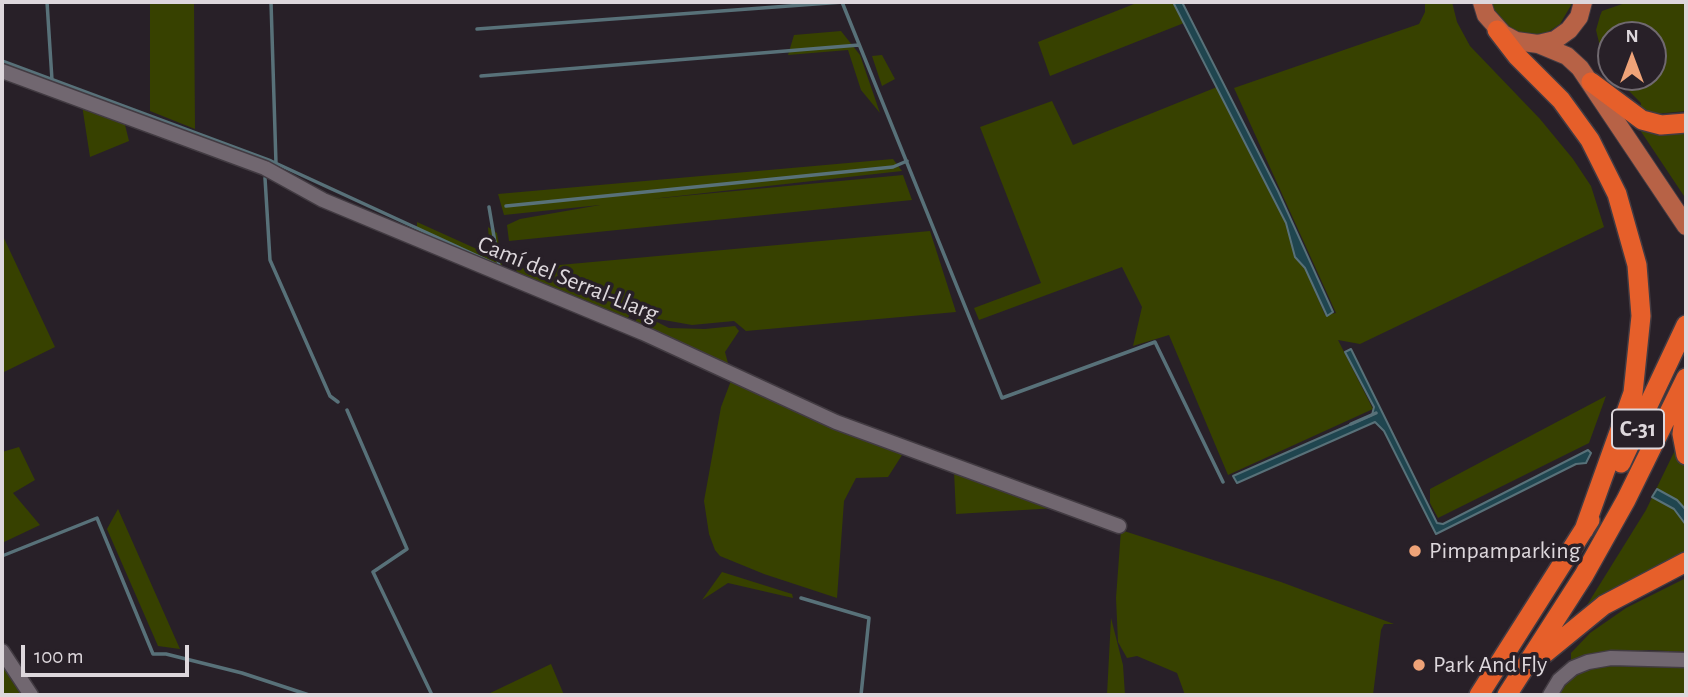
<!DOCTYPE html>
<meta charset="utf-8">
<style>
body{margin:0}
#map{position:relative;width:1688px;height:697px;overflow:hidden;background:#282028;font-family:"Alegreya Sans",sans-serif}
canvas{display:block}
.frame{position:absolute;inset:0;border:4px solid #ddd7dc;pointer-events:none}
.north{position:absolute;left:1597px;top:21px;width:70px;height:70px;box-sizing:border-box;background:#282028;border:2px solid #706970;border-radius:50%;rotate:0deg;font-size:19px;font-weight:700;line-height:28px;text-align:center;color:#ddd7dc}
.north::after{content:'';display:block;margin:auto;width:24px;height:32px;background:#efa378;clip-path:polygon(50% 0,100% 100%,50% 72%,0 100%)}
.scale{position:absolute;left:21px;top:645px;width:168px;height:32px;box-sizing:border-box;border:4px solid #ddd7dc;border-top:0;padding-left:9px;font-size:21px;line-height:24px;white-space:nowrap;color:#ddd7dc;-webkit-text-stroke:5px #282028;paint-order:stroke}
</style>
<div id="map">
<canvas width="1688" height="697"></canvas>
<div class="frame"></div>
<div class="north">N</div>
<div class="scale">100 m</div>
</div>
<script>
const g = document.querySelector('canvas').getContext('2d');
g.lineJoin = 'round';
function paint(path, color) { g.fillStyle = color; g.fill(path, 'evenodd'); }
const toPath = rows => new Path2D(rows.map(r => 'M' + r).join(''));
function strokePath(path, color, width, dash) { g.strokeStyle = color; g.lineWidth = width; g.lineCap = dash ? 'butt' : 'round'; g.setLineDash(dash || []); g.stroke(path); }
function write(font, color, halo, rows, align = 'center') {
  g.font = font + ' "Alegreya Sans",sans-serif'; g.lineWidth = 7; g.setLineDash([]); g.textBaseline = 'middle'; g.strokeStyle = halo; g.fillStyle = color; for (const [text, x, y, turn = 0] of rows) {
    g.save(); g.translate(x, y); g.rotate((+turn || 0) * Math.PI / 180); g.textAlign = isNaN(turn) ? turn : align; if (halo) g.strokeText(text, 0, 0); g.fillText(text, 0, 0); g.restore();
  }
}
paint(toPath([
 [150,2,194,2,195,129,150,111],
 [1139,2,1173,2,1184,23,1050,76,1038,42],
 [1425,2,1452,2,1457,22,1470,46,1540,119,1573,159,1591,186,1604,227,1360,344,1338,340,1373,409,1228,475,1169,335,1133,346,1142,307,1122,267,979,320,974,308,1041,283,980,127,1052,101,1073,145,1217,87,1286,223,1325,315,1336,313,1234,88,1419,24,1425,12],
 [1490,2,1573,2,1560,24,1548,32,1533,35,1519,33,1506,26,1496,15],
 [1628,2,1686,2,1686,111,1655,114,1640,110,1641,103,1615,77,1653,77,1653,35,1611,35,1611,72,1603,59,1596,30,1600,16,1602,11],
 [841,31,860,55,880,113,861,90,848,50,788,55,794,35],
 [882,55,895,79,882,86,872,56],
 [82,105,124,121,129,141,90,157],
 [1638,127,1686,129,1686,199],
 [893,159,902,171,651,199,903,175,912,200,509,241,507,225,520,219,600,205,504,215,498,194],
 [417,222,490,255,488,227,497,233,502,266,417,233],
 [930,231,956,312,746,331,734,321,692,325,647,317,669,328,705,329,735,326,739,331,725,352,729,367,635,327,636,320,643,316,630,314,626,322,519,279,516,269],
 [2,234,55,347,2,373],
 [732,378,904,452,888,477,856,478,844,501,837,598,764,574,720,556,715,550,709,534,704,501,721,407],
 [1606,396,1589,443,1438,518,1430,503,1430,489],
 [1677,446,1686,472,1686,554,1587,605,1646,510],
 [19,447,35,480,13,493,40,525,2,543,2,452],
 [954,471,1057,508,956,514],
 [118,509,180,649,158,646,107,529],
 [1121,530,1281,582,1394,624,1384,624,1381,630,1373,695,1185,695,1177,673,1137,656,1127,658,1118,642,1116,598],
 [722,572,792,594,793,598,728,583,702,600],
 [1686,578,1686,652,1649,650,1601,654,1571,665,1571,653,1590,633,1626,608],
 [1111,618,1123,665,1125,695,1107,695],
 [2,661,24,695,2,695],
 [1613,662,1686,664,1686,695,1556,695,1572,675],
 [551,664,564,695,486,695]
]), '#374100');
const water = toPath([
 [1173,2,1182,2,1278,191,1333,312,1327,316,1305,268,1295,257,1286,223,1173,2],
 [1351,349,1437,523,1443,524,1588,450,1591,453,1586,463,1576,464,1436,534,1384,431,1375,422,1237,483,1233,476,1372,415,1374,407,1345,352,1351,349],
 [1657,489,1677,500,1686,510,1686,525,1674,509,1652,497,1657,489]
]);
paint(water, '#1f454f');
strokePath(water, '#587179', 2);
strokePath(toPath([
 [47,2,52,80],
 [271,2,276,164],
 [842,2,1002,398,1155,342,1223,482],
 [477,29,843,2],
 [2,61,271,161,499,266,489,207],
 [481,76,859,45],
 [265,178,270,260,330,396,338,402],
 [506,206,893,167,907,161],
 [347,410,407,549,373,572,432,695],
 [1351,424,1376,413],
 [2,556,97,518,153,654,166,654,242,673,309,695],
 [801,598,869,618,861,695]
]), '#587179', 3.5);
const minor = toPath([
 [2,71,265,168,323,200,643,333,836,422,1119,526],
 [2,651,31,695],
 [1550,695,1559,680,1573,668,1588,662,1611,658,1686,660]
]);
const major = toPath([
 [1482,2,1486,15,1503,34,1516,41,1538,44,1555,40,1569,30,1579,17,1583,2],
 [1538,44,1567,56,1580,68,1686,226]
]);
const highway = toPath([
 [1497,30,1517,56,1561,100,1590,140,1617,194,1637,265,1641,316,1633,393,1584,530],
 [1591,82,1642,120,1661,125,1686,123],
 [1686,404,1682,434,1686,455],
 [1621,463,1686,325],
 [1544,654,1604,605,1686,562],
 [1479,695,1590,520],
 [1507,695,1584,575,1626,500,1686,378]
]);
strokePath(minor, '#423b42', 17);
strokePath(major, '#423b42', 20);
strokePath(highway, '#423b42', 22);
strokePath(minor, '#716770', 14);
strokePath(major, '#b76246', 18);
strokePath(highway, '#e65f2a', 19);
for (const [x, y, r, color] of [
 [1415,551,7,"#efa378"],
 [1419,665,7,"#efa378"]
]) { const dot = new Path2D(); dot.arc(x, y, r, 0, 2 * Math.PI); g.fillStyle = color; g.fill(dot); strokePath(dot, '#282028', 2.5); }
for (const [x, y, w] of [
 [1638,429,52]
]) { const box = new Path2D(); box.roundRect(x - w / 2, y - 19.5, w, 39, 5); g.fillStyle = '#282028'; g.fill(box); strokePath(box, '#ddd7dc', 2); }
write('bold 23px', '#ddd7dc', null, [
 ["C-31",1638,429]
]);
write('24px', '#ddd7dc', '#282028', [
 ["Camí del Serral-Llarg",568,279,22]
]);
write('24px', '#ddd7dc', '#282028', [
 ["Pimpamparking",1429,551],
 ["Park And Fly",1433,665]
], 'left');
</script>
